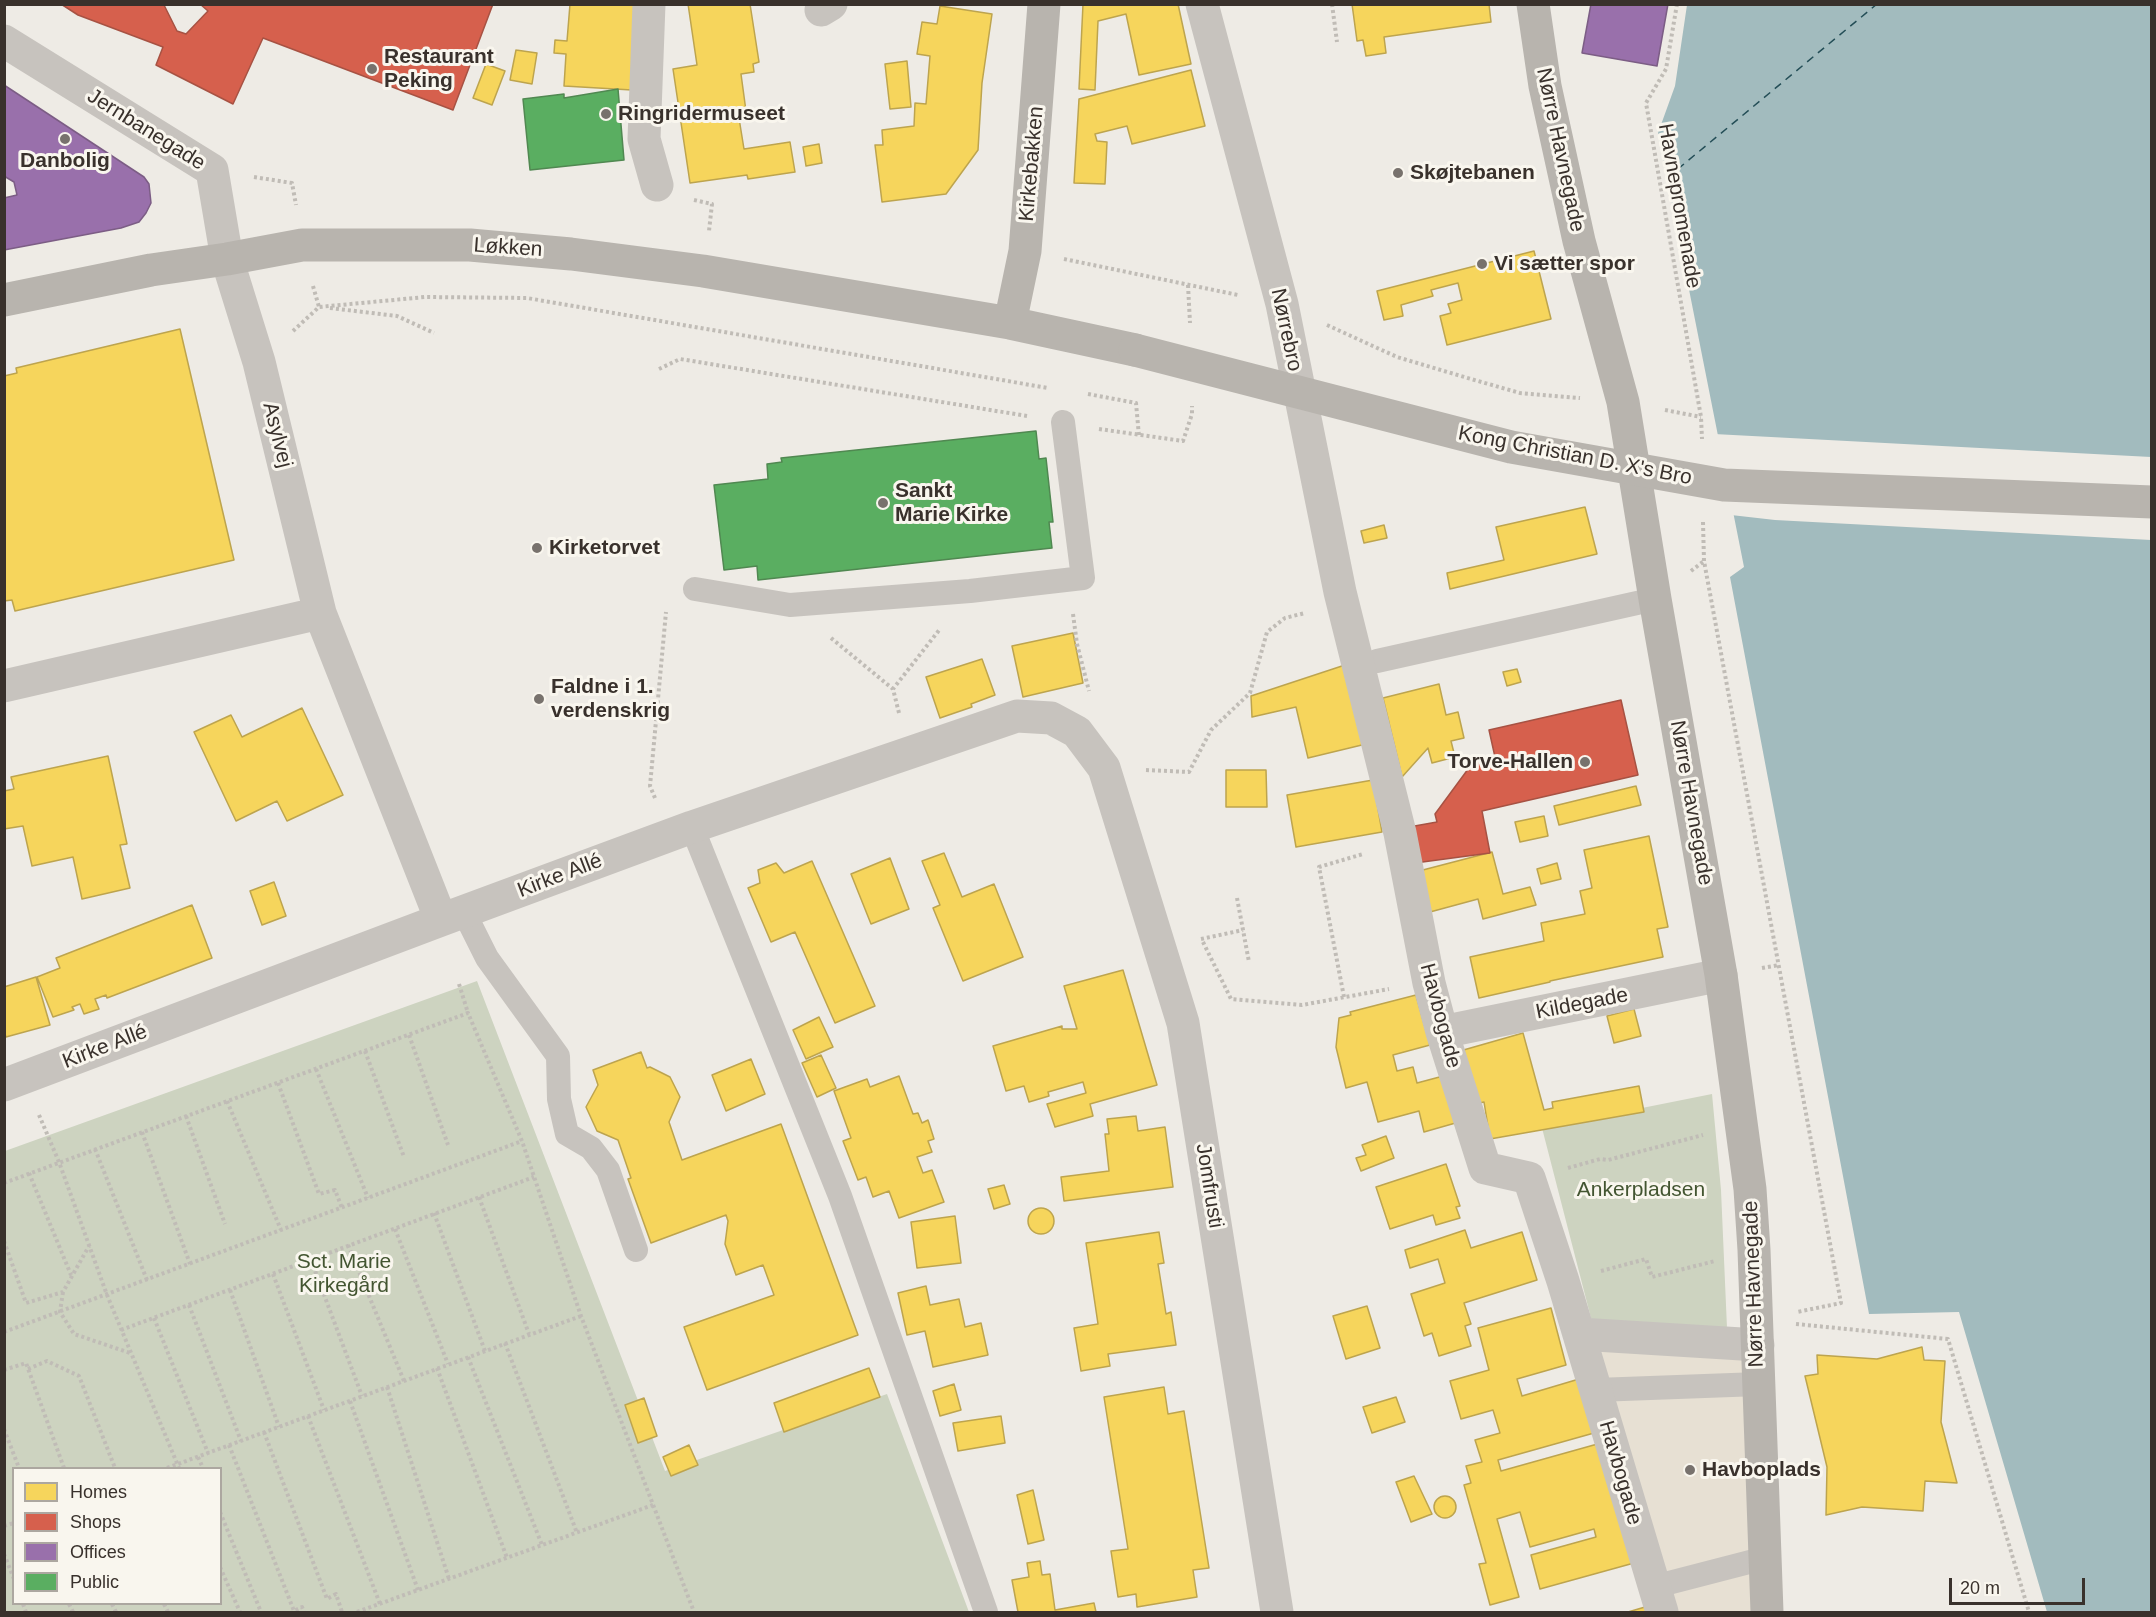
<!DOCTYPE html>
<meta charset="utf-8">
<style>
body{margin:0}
#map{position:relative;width:2156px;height:1617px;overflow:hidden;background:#eeebe5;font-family:Arial,sans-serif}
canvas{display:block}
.frame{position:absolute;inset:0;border:6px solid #39312c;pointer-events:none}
.legend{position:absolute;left:12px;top:1467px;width:210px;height:138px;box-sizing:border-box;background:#f9f6ee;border:2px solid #aca7a0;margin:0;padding:8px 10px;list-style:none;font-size:18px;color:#39312c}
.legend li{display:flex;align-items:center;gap:12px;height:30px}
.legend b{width:30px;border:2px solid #aca7a0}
.scale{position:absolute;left:1949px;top:1578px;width:136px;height:27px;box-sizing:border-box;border:3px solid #39312c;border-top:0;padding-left:8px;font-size:18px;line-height:21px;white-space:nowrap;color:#39312c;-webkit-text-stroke:4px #f9f6ee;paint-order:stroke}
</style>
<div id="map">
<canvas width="2156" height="1617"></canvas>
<div class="frame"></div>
<ul class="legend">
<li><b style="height:16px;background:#f6d55c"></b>Homes</li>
<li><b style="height:16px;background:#d6604d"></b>Shops</li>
<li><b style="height:16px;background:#9970ab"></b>Offices</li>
<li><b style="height:16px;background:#5aae61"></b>Public</li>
</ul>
<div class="scale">20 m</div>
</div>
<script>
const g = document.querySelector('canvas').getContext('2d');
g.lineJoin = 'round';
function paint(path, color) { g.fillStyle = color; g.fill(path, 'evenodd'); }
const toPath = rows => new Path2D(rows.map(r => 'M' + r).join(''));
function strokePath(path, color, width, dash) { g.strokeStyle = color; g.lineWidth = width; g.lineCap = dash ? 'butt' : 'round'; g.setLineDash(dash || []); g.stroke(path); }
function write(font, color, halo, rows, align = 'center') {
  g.font = font + ' Arial,sans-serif'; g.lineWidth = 6; g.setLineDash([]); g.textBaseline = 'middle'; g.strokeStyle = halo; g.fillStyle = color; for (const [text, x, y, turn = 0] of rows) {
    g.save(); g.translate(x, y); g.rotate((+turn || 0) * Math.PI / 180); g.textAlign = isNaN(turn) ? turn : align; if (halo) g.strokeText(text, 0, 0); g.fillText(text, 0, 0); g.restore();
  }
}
paint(toPath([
 [477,981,665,1471,887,1394,969,1612,5,1612,5,1151],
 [14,1468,220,1468,220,1604,14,1604],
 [1712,1094,1721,1190,1727,1328,1592,1322,1542,1128]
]), '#cdd3c0');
paint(toPath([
 [1590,1344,1752,1353,1762,1612,1663,1612]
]), '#e7e0d3');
paint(toPath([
 [1687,5,2151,5,2151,1612,2047,1612,1959,1312,1869,1314,1730,577,1744,567,1658,133,1675,86]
]), '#a2bbbe');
paint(toPath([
 [1714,434,2151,457,2151,540,1775,520,1731,515]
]), '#eeebe5');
const homes = toPath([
 [570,4,636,4,632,90,564,86,566,54,554,53,555,40,567,41,570,4],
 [688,4,750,4,759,62,753,64,754,72,741,74,746,111,738,112,744,149,790,142,795,172,748,179,747,175,690,183,673,69,697,65,688,4],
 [1083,4,1178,4,1191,64,1139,75,1126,14,1098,21,1095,90,1079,89,1083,4],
 [1352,4,1489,4,1491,22,1384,37,1386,53,1366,56,1363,40,1357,41,1352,4],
 [940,6,992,14,982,83,978,150,946,194,882,202,875,145,883,145,882,130,914,126,915,103,926,104,930,56,917,54,922,22,937,24,940,6],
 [516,50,537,53,532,84,510,80,516,50],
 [907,61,911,107,890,109,885,64,907,61],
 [486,64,505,71,492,105,473,98,486,64],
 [1191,70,1205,126,1132,144,1127,126,1095,134,1097,141,1107,142,1105,184,1074,183,1079,99,1191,70],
 [819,144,822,163,806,166,803,147,819,144],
 [1534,251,1551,319,1447,345,1440,316,1451,313,1448,304,1462,300,1458,283,1431,290,1433,296,1401,305,1403,316,1384,320,1377,291,1534,251],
 [180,329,234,560,15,611,12,600,4,601,4,376,17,373,16,368,180,329],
 [1585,507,1597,554,1450,589,1447,573,1504,560,1496,527,1585,507],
 [1384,525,1387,538,1364,543,1361,531,1384,525],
 [1073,633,1083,683,1023,697,1012,646,1073,633],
 [982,659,995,695,971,704,972,707,940,718,926,677,982,659],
 [1348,664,1366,744,1308,758,1296,707,1252,717,1251,696,1348,664],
 [1517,669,1521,682,1507,686,1503,672,1517,669],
 [1439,684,1446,715,1458,712,1464,738,1451,741,1455,757,1432,763,1428,748,1402,777,1383,698,1439,684],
 [302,708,343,795,287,821,277,801,236,821,194,732,231,715,242,737,302,708],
 [108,756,127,844,120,845,130,888,82,899,73,857,32,866,23,826,4,829,4,791,14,789,11,777,108,756],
 [1226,770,1266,770,1267,807,1226,807,1226,770],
 [1373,780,1382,832,1296,847,1287,795,1373,780],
 [1636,786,1641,805,1559,825,1554,806,1636,786],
 [1544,816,1548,836,1520,842,1515,822,1544,816],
 [1649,836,1668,927,1657,929,1663,957,1550,981,1550,982,1479,998,1470,957,1544,941,1541,923,1585,914,1580,891,1592,888,1584,850,1649,836],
 [1492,852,1503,894,1530,887,1536,905,1483,919,1478,899,1430,912,1419,871,1492,852],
 [944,853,962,897,994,884,1023,957,963,981,933,908,940,905,922,861,944,853],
 [890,858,909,909,871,924,851,874,890,858],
 [812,861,875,1006,835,1023,795,932,771,942,748,888,760,883,758,870,776,863,784,873,812,861],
 [1557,863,1561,879,1541,884,1537,869,1557,863],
 [274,882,286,916,262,925,250,891,274,882],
 [192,905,212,958,107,998,106,995,95,999,99,1009,84,1014,80,1004,72,1007,74,1010,53,1017,37,977,60,968,56,958,192,905],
 [1123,970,1157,1085,1090,1104,1093,1116,1055,1127,1047,1104,1086,1093,1083,1082,1048,1092,1049,1096,1029,1102,1024,1086,1006,1091,993,1046,1062,1026,1062,1029,1077,1029,1064,986,1123,970],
 [36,977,50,1025,6,1037,4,1031,4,987,36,977],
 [1416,995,1430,1045,1393,1055,1397,1071,1413,1067,1417,1083,1447,1075,1459,1122,1424,1132,1419,1111,1378,1122,1367,1082,1346,1088,1336,1047,1339,1018,1351,1015,1350,1012,1416,995],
 [1634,1009,1641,1036,1614,1043,1607,1016,1634,1009],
 [819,1017,833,1047,806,1059,793,1030,819,1017],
 [1523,1033,1544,1110,1553,1108,1552,1102,1639,1086,1644,1112,1490,1139,1484,1102,1475,1104,1460,1051,1523,1033],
 [641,1052,647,1068,650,1067,670,1077,680,1097,669,1122,682,1160,781,1124,858,1335,707,1390,684,1327,774,1295,763,1265,736,1275,725,1244,728,1221,726,1215,651,1243,628,1179,631,1178,618,1140,597,1131,586,1107,598,1085,593,1070,641,1052],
 [821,1055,836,1088,817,1097,802,1063,821,1055],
 [751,1059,765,1094,726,1111,712,1075,751,1059],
 [899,1076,913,1114,918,1113,922,1123,928,1120,934,1139,928,1141,932,1152,917,1157,923,1173,932,1170,944,1202,899,1218,889,1191,873,1197,866,1177,858,1180,843,1141,851,1138,834,1091,867,1079,870,1087,899,1076],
 [1136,1116,1138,1131,1165,1127,1173,1187,1064,1201,1061,1177,1109,1171,1105,1134,1109,1134,1107,1119,1136,1116],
 [1386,1136,1394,1158,1361,1171,1356,1158,1366,1155,1362,1145,1386,1136],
 [1446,1164,1460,1206,1456,1207,1460,1218,1436,1225,1433,1215,1390,1229,1376,1187,1446,1164],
 [1004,1185,1010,1204,994,1209,988,1189,1004,1185],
 '1028 1221a13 13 0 1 1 26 0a13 13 0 1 1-26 0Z',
 [955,1216,961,1263,917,1268,911,1222,955,1216],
 [1465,1230,1471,1248,1522,1232,1537,1280,1464,1303,1471,1324,1465,1326,1471,1346,1439,1356,1432,1333,1424,1336,1411,1294,1445,1283,1438,1259,1410,1268,1405,1250,1465,1230],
 [1159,1232,1164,1263,1158,1264,1166,1314,1171,1312,1176,1345,1108,1354,1110,1366,1081,1371,1074,1328,1098,1324,1086,1243,1159,1232],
 [926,1286,930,1305,959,1299,965,1327,981,1323,988,1355,933,1367,925,1331,907,1335,898,1293,926,1286],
 [1367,1306,1380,1348,1346,1359,1333,1316,1367,1306],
 [1551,1308,1566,1365,1517,1379,1522,1396,1579,1379,1594,1433,1498,1460,1501,1471,1601,1443,1634,1563,1540,1589,1531,1555,1596,1537,1594,1529,1530,1547,1520,1512,1497,1519,1519,1597,1490,1605,1479,1564,1486,1563,1464,1485,1471,1483,1466,1466,1482,1462,1475,1440,1500,1433,1493,1410,1461,1419,1450,1381,1489,1370,1478,1328,1551,1308],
 [1922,1347,1924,1360,1945,1361,1941,1422,1957,1483,1925,1481,1923,1511,1862,1507,1826,1515,1827,1467,1805,1376,1818,1374,1817,1355,1877,1359,1922,1347],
 [869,1368,880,1397,784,1432,774,1403,869,1368],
 [954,1384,961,1410,940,1416,933,1391,954,1384],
 [1164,1387,1168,1414,1184,1411,1209,1568,1193,1570,1197,1597,1137,1607,1136,1594,1118,1597,1111,1551,1128,1549,1104,1397,1164,1387],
 [1396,1397,1405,1422,1372,1433,1363,1407,1396,1397],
 [644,1398,657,1436,638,1443,625,1405,644,1398],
 [1001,1416,1005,1443,958,1451,953,1423,1001,1416],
 [689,1445,698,1465,671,1476,663,1457,689,1445],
 [1414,1476,1432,1514,1411,1522,1396,1482,1414,1476],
 [1033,1490,1044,1540,1028,1544,1017,1495,1033,1490],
 '1434 1507a11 11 0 1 1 22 0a11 11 0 1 1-22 0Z',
 [1040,1561,1042,1575,1050,1574,1055,1610,1094,1603,1096,1612,1018,1612,1012,1580,1029,1577,1027,1563,1040,1561],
 [1645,1607,1647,1612,1628,1612,1645,1607]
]);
paint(homes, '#f6d55c');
strokePath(homes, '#bda44e', 1.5);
const shops = toPath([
 [61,4,166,4,164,5,177,31,186,34,208,11,200,4,493,4,453,110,263,38,233,104,156,65,163,47,78,15,61,4],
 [1621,700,1638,775,1482,811,1490,853,1415,863,1409,827,1437,822,1435,814,1474,761,1495,757,1489,730,1621,700]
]);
paint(shops, '#d6604d');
strokePath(shops, '#a75243', 1.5);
const offices = toPath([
 [1591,4,1668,4,1657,66,1582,53,1591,4],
 [4,85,144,177,149,184,151,203,146,213,139,222,121,228,4,250,4,198,17,195,14,182,4,176,4,85]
]);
paint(offices, '#9970ab');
strokePath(offices, '#7c5d85', 1.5);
const public = toPath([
 [618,89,624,160,530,170,523,99,564,94,564,98,618,89],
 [1036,431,1039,459,1046,458,1053,522,1049,522,1052,548,758,580,757,566,724,570,714,485,768,479,767,464,782,462,781,458,1036,431]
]);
paint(public, '#5aae61');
strokePath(public, '#508851', 1.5);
strokePath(toPath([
 [1667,178,1877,4]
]), '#244e57', 1.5, [8, 6]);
strokePath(toPath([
 [1332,4,1337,42],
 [1677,4,1666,69,1646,103,1701,417,1702,439],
 [254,177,292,183,296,205],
 [694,200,712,204,709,231],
 [1064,259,1238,295],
 [1188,285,1190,323],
 [313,286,319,307],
 [330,308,397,316,434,333],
 [1327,325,1397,357,1471,379,1520,393,1580,398],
 [293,331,319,307,425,297,527,298,1048,388],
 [659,369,680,359,1027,416],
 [1088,394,1136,403,1139,436],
 [1665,410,1701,417],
 [1099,429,1183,441,1192,414,1192,406],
 [1703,522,1704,561,1841,1303,1797,1312],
 [1691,571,1704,561],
 [1073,614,1077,644,1089,691],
 [831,638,893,689],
 [899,713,893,689,940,629],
 [1146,770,1189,772,1211,730,1250,693,1267,632,1285,618,1305,613],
 [655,798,650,786,666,612],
 [1237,898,1249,962],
 [1201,939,1243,930],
 [1203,942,1231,999,1302,1005,1389,989],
 [1762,968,1779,965],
 [459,984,468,1013],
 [1344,997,1319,867,1363,854],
 [409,1035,448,1145],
 [365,1051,404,1157],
 [316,1069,368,1198],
 [278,1083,319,1194,335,1190,342,1208],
 [227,1101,281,1230],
 [39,1115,59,1162,107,1295,179,1468],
 [186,1116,225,1224],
 [142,1132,190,1264],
 [95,1149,147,1280],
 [1568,1168,1600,1159,1608,1160,1703,1135],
 [29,1173,71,1275],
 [4,1183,468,1013,522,1141,581,1316,694,1612],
 [479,1197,529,1334],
 [434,1213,485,1351],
 [395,1229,448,1364],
 [4,1241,26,1303,63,1292,89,1246],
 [348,1245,404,1381],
 [311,1260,362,1396],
 [1601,1271,1646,1259,1652,1277,1715,1261],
 [273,1274,324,1410],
 [230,1290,279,1427],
 [63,1292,60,1312,74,1334,130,1353],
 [189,1305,241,1441],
 [154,1318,208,1453],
 [1796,1324,1948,1339,2029,1612],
 [121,1330,534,1177],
 [4,1332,522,1141],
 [505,1343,577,1533],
 [468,1357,542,1545],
 [437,1368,507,1558],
 [28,1369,47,1361,79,1376,115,1468],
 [4,1370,26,1363,64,1468],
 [387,1387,449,1579],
 [350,1401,418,1590],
 [308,1416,380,1604],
 [4,1429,19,1468],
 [264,1432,327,1599,336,1594,342,1612],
 [229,1445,294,1611,302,1607,304,1612],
 [198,1457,203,1468],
 [167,1468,581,1316],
 [220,1512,261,1612],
 [4,1526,14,1523],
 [4,1554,14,1579],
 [220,1567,240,1612],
 [23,1604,26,1612],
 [69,1604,73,1612],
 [112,1604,116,1612],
 [164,1604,168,1612],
 [357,1612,653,1505]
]), '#c0bcb6', 4, [3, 3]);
strokePath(toPath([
 [695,589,790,605,970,591,1083,578,1063,422],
 [1377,661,1655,599],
 [692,827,840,1196,986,1612],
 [464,912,487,958,558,1056,559,1099,567,1134,591,1148,608,1170,636,1250],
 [1596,1390,1759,1384],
 [1653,1587,1765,1558]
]), '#c7c3be', 24);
strokePath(toPath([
 [649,4,644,139,657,185],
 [1202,4,1282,304,1340,592,1400,833,1429,983,1442,1032,1485,1168,1529,1178,1563,1281,1662,1612],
 [821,10,831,4],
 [4,41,212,170,227,259,259,362,320,613,441,920],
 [4,686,320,613],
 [1442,1032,1721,975],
 [4,1085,441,920,692,827,1017,716,1051,718,1077,732,1104,768,1183,1023,1277,1612],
 [1579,1334,1758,1345]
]), '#c7c3be', 33);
strokePath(toPath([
 [1533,4,1545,86,1579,241,1623,402,1655,599,1721,975,1750,1189,1754,1250,1767,1612],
 [4,300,151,270,227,259,302,245,470,245,571,254,703,271,1010,323,1135,350],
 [1010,323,1025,251,1044,4]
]), '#b8b4ae', 33);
strokePath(toPath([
 [1135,350,1511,447,1724,485,2152,502]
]), '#b8b4ae', 33);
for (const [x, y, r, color] of [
 [372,69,6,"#78726d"],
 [606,114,6,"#78726d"],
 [65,139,6,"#78726d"],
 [1398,173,6,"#78726d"],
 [1482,264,6,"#78726d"],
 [883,503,6,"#78726d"],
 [537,548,6,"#78726d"],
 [539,699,6,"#78726d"],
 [1585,762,6,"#78726d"],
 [1690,1470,6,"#78726d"]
]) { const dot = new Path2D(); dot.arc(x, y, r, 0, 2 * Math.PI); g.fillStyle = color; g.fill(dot); strokePath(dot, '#f9f6ee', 2); }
write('bold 21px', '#39312c', '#f9f6ee', [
 ["Restaurant",384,57],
 ["Peking",384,81],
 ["Ringridermuseet",618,114],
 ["Danbolig",65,161,"center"],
 ["Skøjtebanen",1410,173],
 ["Vi sætter spor",1494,264],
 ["Sankt",895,491],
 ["Marie Kirke",895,515],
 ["Kirketorvet",549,548],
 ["Faldne i 1.",551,687],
 ["verdenskrig",551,711],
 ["Torve-Hallen",1573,762,"right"],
 ["Havboplads",1702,1470]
], 'left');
write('21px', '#39312c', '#f9f6ee', [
 ["Jernbanegade",146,130,32],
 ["Nørre Havnegade",1560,150,78],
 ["Kirkebakken",1032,164,-85],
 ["Havnepromenade",1679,206,80],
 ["Løkken",508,248,4],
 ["Nørrebro",1286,330,78],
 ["Asylvej",277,435,76],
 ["Kong Christian D. X's Bro",1575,456,11],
 ["Nørre Havnegade",1691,803,80],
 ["Kirke Allé",560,876,-21],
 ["Kildegade",1582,1004,-11],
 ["Havbogade",1440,1016,75],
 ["Kirke Allé",105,1047,-21],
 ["Jomfrusti",1209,1186,81],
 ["Nørre Havnegade",1754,1284,-92],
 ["Havbogade",1620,1473,74]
]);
write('21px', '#435531', '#f9f6ee', [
 ["Ankerpladsen",1641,1190],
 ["Sct. Marie",344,1262],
 ["Kirkegård",344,1286]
]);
</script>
